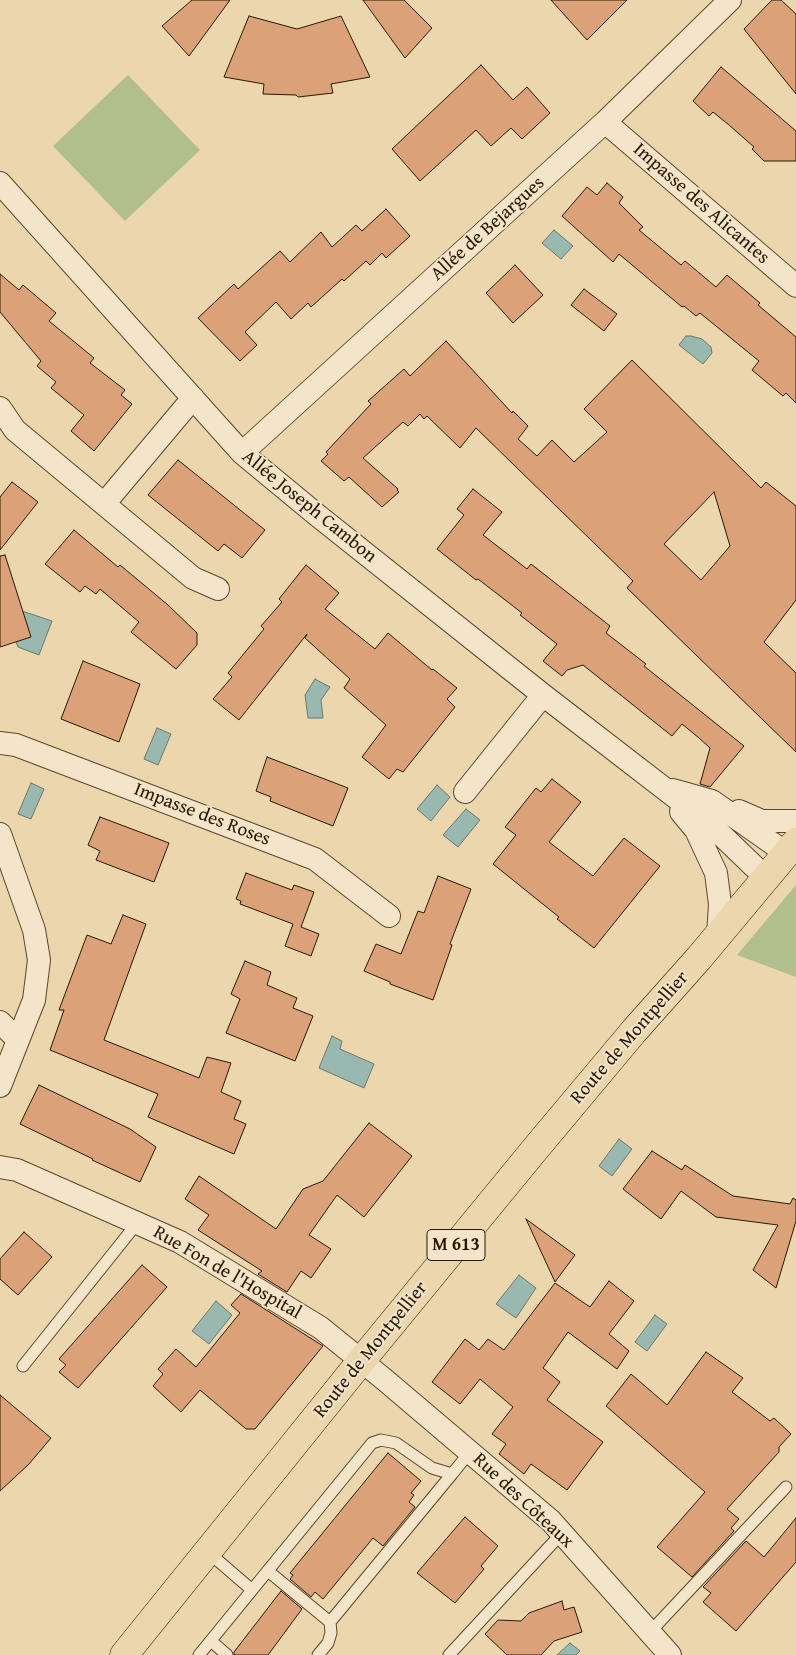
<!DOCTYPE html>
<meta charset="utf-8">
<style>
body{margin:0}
canvas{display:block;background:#ecd6ad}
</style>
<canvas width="796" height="1655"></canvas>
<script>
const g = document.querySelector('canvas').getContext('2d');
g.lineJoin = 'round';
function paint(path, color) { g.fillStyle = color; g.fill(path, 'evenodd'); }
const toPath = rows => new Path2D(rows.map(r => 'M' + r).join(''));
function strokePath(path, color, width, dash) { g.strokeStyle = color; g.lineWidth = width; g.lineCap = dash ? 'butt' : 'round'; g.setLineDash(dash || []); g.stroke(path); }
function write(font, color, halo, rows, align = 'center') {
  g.font = font + ' "Gentium Book Plus",serif'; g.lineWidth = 4; g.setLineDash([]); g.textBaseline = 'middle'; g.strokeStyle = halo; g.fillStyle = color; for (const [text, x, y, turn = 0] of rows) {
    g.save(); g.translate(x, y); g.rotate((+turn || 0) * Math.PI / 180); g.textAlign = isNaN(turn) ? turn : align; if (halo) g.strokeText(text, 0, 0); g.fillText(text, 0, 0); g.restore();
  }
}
paint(toPath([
 [128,75,200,150,125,221,53,146],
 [796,885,796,977,737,955]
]), '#b1bf8f');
const water = toPath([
 [554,230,573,246,561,259,542,243,554,230],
 [686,336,691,336,702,339,711,347,712,353,703,364,679,345,686,336],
 [22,611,52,621,39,655,18,647,16,642,22,611],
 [315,679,330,687,321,700,323,718,308,718,305,695,315,679],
 [157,728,171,734,158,765,144,759,157,728],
 [31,783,44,789,31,819,18,814,31,783],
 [437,785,450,797,431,821,417,809,437,785],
 [466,809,480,820,458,847,443,835,466,809],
 [332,1036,342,1041,340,1049,374,1064,364,1088,319,1068,332,1036],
 [619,1139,632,1149,612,1176,599,1166,619,1139],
 [519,1275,536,1288,516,1318,496,1304,519,1275],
 [216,1301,232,1315,209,1344,192,1331,216,1301],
 [655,1315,667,1324,647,1351,635,1342,655,1315],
 [570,1643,580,1651,576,1655,557,1655,570,1643]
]);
paint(water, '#99b8af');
strokePath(water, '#6c7869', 1);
const building = toPath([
 [192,0,230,0,189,56,162,26,192,0],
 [363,0,404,0,432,28,405,58,363,0],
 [551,0,627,0,587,40,551,0],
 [772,0,781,0,796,14,796,94,744,29,772,0],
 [249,16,297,29,341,16,370,77,331,84,333,93,298,97,296,95,263,94,264,84,224,77,249,16],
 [481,65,513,100,527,87,550,113,522,139,511,128,491,146,476,130,420,181,392,149,481,65],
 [721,67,796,131,796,161,764,161,752,149,754,147,729,125,713,112,709,116,693,101,721,67],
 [607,183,623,197,619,203,643,227,639,230,681,265,685,261,716,287,727,275,760,303,758,305,796,337,796,403,786,393,783,396,752,370,759,361,700,313,696,316,684,306,682,307,619,254,613,262,562,216,587,187,597,195,607,183],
 [386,209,410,236,386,258,382,253,370,265,366,261,344,281,342,279,311,307,308,303,291,319,276,302,245,332,257,345,240,361,198,318,234,284,238,289,280,251,290,262,321,232,332,247,356,225,362,231,386,209],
 [515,265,543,295,513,323,486,293,515,265],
 [0,274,19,290,23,285,56,313,49,321,94,358,90,363,125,390,121,395,132,404,94,451,71,431,84,415,51,388,56,382,37,366,41,361,0,312,0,274],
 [584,289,617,314,604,331,571,305,584,289],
 [446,341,512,413,513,411,528,426,518,439,537,456,552,440,574,462,607,432,584,409,632,360,761,488,766,482,796,506,796,600,764,642,796,673,796,752,627,588,633,581,476,428,460,448,427,416,424,419,420,414,408,426,403,422,363,458,398,489,397,490,399,492,382,507,349,477,344,481,321,461,328,454,326,452,371,404,368,401,404,369,410,376,446,341],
 [714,492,730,546,701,580,664,544,714,492],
 [178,460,265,530,242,558,224,544,218,551,148,495,178,460],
 [12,482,38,502,0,550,0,497,12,482],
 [473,489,502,512,483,535,527,569,531,564,610,626,606,633,646,664,644,666,744,746,710,787,700,784,710,748,699,738,682,724,672,736,583,665,567,670,562,676,543,661,557,644,520,615,522,613,478,579,476,580,437,549,464,515,457,509,473,489],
 [74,530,118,567,120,565,168,605,197,633,197,645,176,669,131,632,139,622,100,589,96,594,85,586,80,592,45,564,74,530],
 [5,555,31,637,0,647,0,556,5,555],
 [306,565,339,593,325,609,375,649,388,633,432,670,433,669,457,688,447,699,455,707,403,772,397,769,389,779,362,757,386,725,344,688,350,679,305,638,307,634,239,720,213,699,232,677,228,673,264,629,261,626,282,602,279,599,306,565],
 [83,661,140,684,119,742,61,719,83,661],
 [267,757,348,788,333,826,270,801,271,797,256,791,267,757],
 [552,779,581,802,549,842,593,876,624,838,660,866,594,948,557,919,559,917,493,864,516,835,505,827,536,788,541,792,552,779],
 [100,817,169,843,154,882,96,860,100,851,88,845,100,817],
 [246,873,292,890,294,885,314,892,301,927,319,934,311,956,285,946,293,924,240,904,241,901,236,899,246,873],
 [438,876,471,889,450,944,452,945,433,1000,390,984,390,982,364,971,376,944,401,954,418,911,424,913,438,876],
 [123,915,146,924,104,1040,199,1078,207,1057,231,1063,221,1092,241,1101,234,1119,246,1124,234,1154,148,1117,158,1094,50,1050,64,1010,59,1010,87,935,111,944,123,915],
 [245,961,271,972,267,985,297,998,293,1008,313,1016,295,1061,226,1033,240,999,231,994,245,961],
 [39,1085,130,1129,156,1147,140,1182,92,1160,93,1159,20,1124,39,1085],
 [369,1123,412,1156,364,1217,337,1195,309,1235,331,1249,311,1278,301,1271,287,1292,258,1274,262,1271,198,1230,209,1215,185,1199,199,1176,276,1229,303,1189,323,1181,369,1123],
 [652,1151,682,1170,685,1165,733,1196,790,1204,793,1198,796,1200,796,1221,776,1288,753,1270,778,1225,716,1217,681,1191,661,1219,623,1189,652,1151],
 [526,1219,575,1255,555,1282,526,1219],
 [24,1232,52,1257,18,1295,0,1279,0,1259,24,1232],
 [142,1265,167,1287,78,1388,59,1372,66,1365,59,1359,142,1265],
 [609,1281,634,1301,609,1334,629,1351,617,1369,568,1332,543,1368,560,1382,547,1400,603,1442,567,1490,531,1464,524,1474,499,1454,506,1444,492,1434,513,1407,480,1379,460,1404,432,1382,465,1339,479,1350,488,1339,504,1350,555,1283,590,1307,609,1281],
 [241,1294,323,1346,255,1429,246,1429,200,1390,181,1412,153,1386,163,1374,158,1369,176,1349,196,1367,240,1313,231,1305,241,1294],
 [706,1352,743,1378,732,1392,770,1421,774,1418,791,1434,779,1447,779,1452,727,1509,739,1519,731,1528,734,1531,692,1577,657,1547,705,1492,606,1406,631,1374,667,1405,706,1352],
 [0,1395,51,1438,29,1464,0,1491,0,1395],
 [388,1453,421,1481,411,1493,414,1495,409,1502,415,1507,383,1546,373,1538,323,1599,315,1592,311,1597,290,1579,293,1575,290,1573,388,1453],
 [465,1517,498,1546,481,1566,484,1569,455,1603,417,1573,465,1517],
 [796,1518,796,1562,736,1631,703,1602,711,1593,703,1587,746,1541,764,1557,796,1518],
 [281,1591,302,1609,268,1655,234,1655,234,1652,281,1591],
 [562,1601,564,1610,574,1607,582,1632,554,1641,541,1655,507,1655,485,1634,498,1620,521,1621,529,1613,562,1601]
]);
paint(building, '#dba27a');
strokePath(building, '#291801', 1);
const lane = toPath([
 [23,1366,138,1222],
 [208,1552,252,1590],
 [268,1571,330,1622],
 [650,1632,786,1487],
 [211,1641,227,1655],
 [199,1655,372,1443,381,1440,396,1443,432,1468,452,1474,470,1452],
 [318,1655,328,1643,331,1633,330,1622,452,1474],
 [449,1655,562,1533]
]);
const street = toPath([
 [605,122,796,286],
 [0,183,242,453,317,515,543,695,709,823,765,877],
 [0,408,15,430,104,504,193,398],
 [242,453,605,122,730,0],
 [104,504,193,578,218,589],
 [0,743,16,745,315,859,389,916],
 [673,790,712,801,786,853],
 [465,792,543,695],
 [739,811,762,821,796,821],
 [681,812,696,830,716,873,720,904,718,935],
 [0,834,34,930,39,960,34,1000,0,1086],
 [0,1022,18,1040],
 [0,1167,17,1170,180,1242,321,1328,385,1380,551,1521,670,1655]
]);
const primary = toPath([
 [124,1655,362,1360,536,1148,634,1031,699,958,796,842]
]);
strokePath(lane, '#5a482c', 13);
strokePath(street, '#5a482c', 24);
strokePath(primary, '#291801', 29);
strokePath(lane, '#f3e4ca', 11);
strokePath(street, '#f3e4ca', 22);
strokePath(primary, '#ecd6ad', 28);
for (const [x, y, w] of [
 [456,1245,58]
]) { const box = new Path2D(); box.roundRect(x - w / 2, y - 15.5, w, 31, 4); g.fillStyle = '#f3e4ca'; g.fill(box); strokePath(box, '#291801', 1); }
write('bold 18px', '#291801', null, [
 ["M 613",456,1245]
]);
write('19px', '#291801', '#f3e4ca', [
 ["Impasse des Alicantes",701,204,41],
 ["Allée de Bejargues",488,229,-42],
 ["Allée Joseph Cambon",309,507,39],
 ["Impasse des Roses",202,815,21],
 ["Route de Montpellier",630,1038,-49],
 ["Rue Fon de l'Hospital",227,1273,30],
 ["Route de Montpellier",371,1350,-51],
 ["Rue des Côteaux",523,1501,43]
]);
</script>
